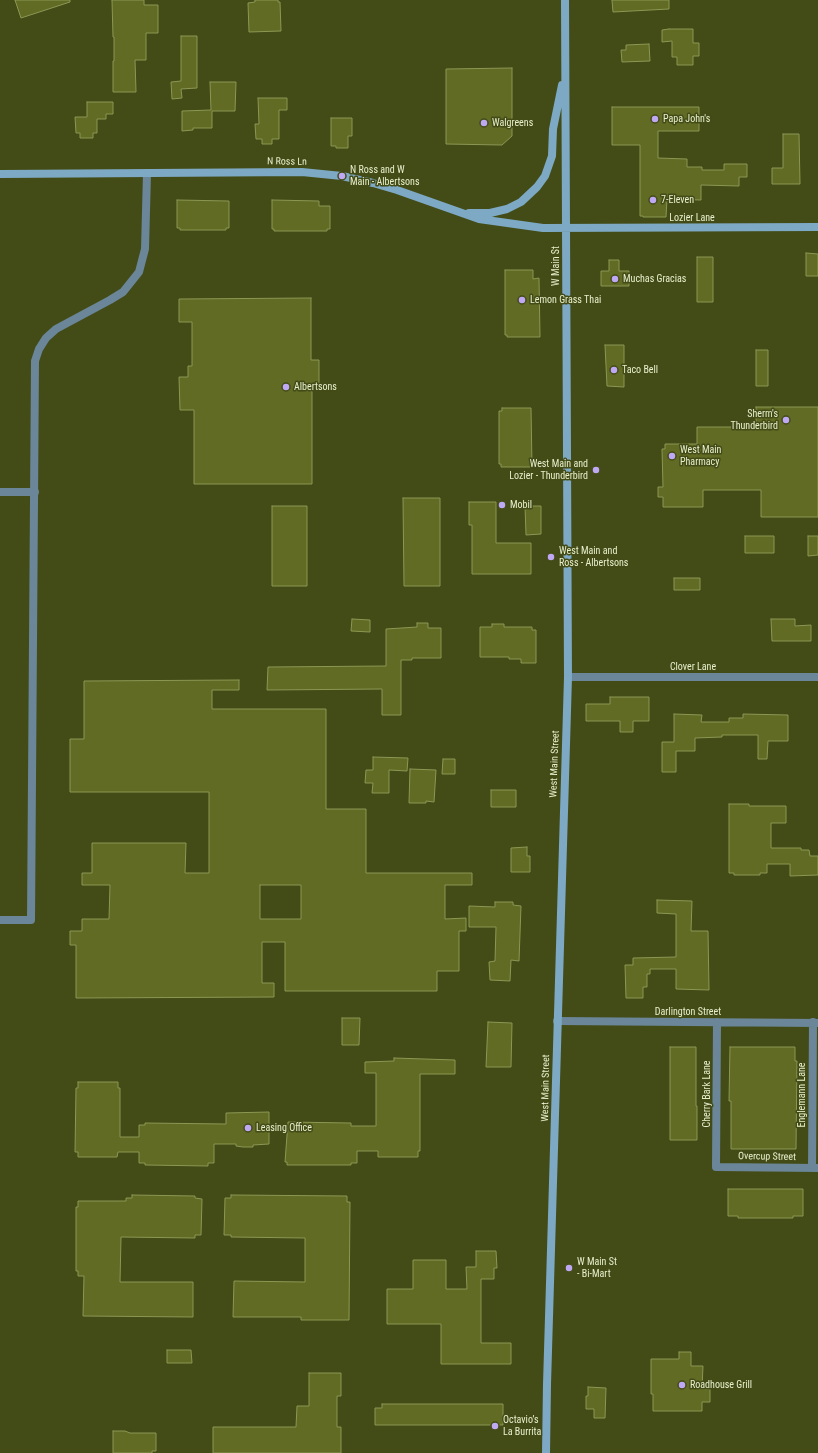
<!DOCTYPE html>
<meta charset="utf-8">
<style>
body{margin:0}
canvas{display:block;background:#434b17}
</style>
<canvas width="818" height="1453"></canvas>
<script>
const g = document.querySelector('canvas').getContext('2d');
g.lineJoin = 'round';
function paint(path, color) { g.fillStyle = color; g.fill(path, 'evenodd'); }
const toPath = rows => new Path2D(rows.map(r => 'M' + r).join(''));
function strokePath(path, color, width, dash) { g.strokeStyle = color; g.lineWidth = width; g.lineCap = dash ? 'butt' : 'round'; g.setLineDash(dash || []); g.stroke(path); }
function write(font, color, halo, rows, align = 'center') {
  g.font = font + ' "Roboto Condensed",sans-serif'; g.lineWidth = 3; g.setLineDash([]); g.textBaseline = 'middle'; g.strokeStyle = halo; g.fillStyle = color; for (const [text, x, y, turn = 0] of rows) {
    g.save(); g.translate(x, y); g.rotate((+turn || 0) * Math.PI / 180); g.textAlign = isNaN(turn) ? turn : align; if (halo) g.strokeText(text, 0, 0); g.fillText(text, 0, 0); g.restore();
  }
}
const building = toPath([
 [15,0,70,0,70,2,21,18,15,0],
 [112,0,144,0,144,5,158,5,158,33,146,33,146,60,135,60,136,92,113,92,113,61,114,61,114,37,113,37,112,0],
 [255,0,278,0,278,2,280,2,281,31,249,32,248,3,255,2,255,0],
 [612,0,669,0,669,9,613,12,612,0],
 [669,29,693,29,693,43,699,43,699,56,693,56,693,65,677,65,677,57,672,57,672,41,662,42,662,30,669,29],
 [181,36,197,36,197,88,181,89,182,98,172,99,171,82,181,81,181,36],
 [649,44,650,61,622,62,621,50,626,50,626,45,649,44],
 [512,68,512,136,502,145,446,144,446,69,512,68],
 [210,82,236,82,235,111,212,111,212,128,193,128,193,130,182,131,182,111,211,110,210,82],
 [258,98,287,98,287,110,279,110,279,139,272,139,272,144,262,144,262,139,256,139,255,124,259,124,258,98],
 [87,102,113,102,113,114,106,114,106,119,97,119,97,133,93,133,93,138,80,138,80,133,76,133,75,117,87,117,87,102],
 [612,107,699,107,699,131,658,131,658,158,687,159,687,167,702,167,702,170,724,170,724,164,747,164,747,177,739,177,739,186,701,185,701,200,667,199,666,217,643,217,643,216,640,216,640,145,612,145,612,107],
 [331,118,352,118,352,136,348,136,348,148,336,148,336,146,331,146,331,118],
 [783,134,799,134,800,184,772,184,772,168,783,168,783,134],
 [177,200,229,201,229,228,226,228,226,230,180,230,180,228,177,228,177,200],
 [272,200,319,201,319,206,330,206,330,229,327,229,327,231,274,231,274,229,272,229,272,200],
 [806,253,818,254,818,276,806,276,806,253],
 [697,257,713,257,713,302,697,302,697,257],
 [609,260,619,260,619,271,629,271,629,286,601,286,601,271,609,271,609,260],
 [505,270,533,270,533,279,539,278,540,337,507,337,507,335,505,335,505,270],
 [311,298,311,360,319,360,319,384,312,384,312,484,194,484,194,410,180,410,179,377,188,377,188,366,192,366,192,322,179,322,179,299,311,298],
 [605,345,624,345,624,387,607,386,605,345],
 [756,350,768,350,768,386,756,386,756,350],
 [756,407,818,407,818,517,761,517,761,490,703,490,703,507,663,507,663,497,658,497,658,487,663,487,662,449,665,449,665,444,697,444,697,427,756,427,756,407],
 [502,408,531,408,532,467,501,467,501,464,499,464,499,411,502,411,502,408],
 [403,498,440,498,440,586,404,586,403,498],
 [469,502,496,502,496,543,531,543,531,574,472,574,472,525,469,525,469,502],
 [272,506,307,506,307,586,272,586,272,506],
 [525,506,541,506,541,534,526,535,525,506],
 [745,536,774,536,774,553,745,553,745,536],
 [808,536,818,536,818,555,808,556,808,536],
 [674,578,700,578,700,590,674,590,674,578],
 [352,619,370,620,370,632,351,631,352,619],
 [771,619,795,619,795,626,811,625,811,641,772,641,771,619],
 [417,623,428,623,428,628,441,628,441,658,412,658,412,660,401,660,401,715,382,715,382,689,267,690,268,667,386,666,386,629,417,627,417,623],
 [492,624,504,624,504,627,532,627,532,630,536,630,536,663,521,663,521,659,509,659,509,657,480,657,480,627,492,627,492,624],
 [239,680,239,690,212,690,212,709,326,709,326,809,366,809,366,873,472,873,472,885,445,885,445,919,466,918,466,931,459,931,459,971,437,971,437,991,285,991,285,942,262,942,262,983,274,983,274,997,76,998,76,945,70,945,70,931,82,931,82,919,109,919,110,885,82,885,82,873,92,873,92,843,186,843,185,873,209,873,209,792,70,792,70,739,84,739,84,681,239,680],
 [260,885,301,885,301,919,260,919,260,885],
 [610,697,649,697,649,721,633,721,633,732,620,732,620,721,586,721,586,704,610,704,610,697],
 [674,714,702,715,701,722,729,722,729,718,743,718,743,714,788,715,788,741,768,741,767,759,758,759,758,735,722,735,722,737,695,738,695,751,676,751,676,772,662,772,662,742,674,742,674,714],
 [373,757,408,758,407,771,389,770,389,793,372,793,373,783,365,783,366,770,373,770,373,757],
 [443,759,455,759,455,774,442,774,443,759],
 [410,769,436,770,434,802,426,801,426,803,409,803,410,769],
 [491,790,516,790,516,807,491,807,491,790],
 [729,804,749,804,749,806,786,806,786,823,771,823,771,848,801,848,801,850,809,850,810,856,818,856,818,875,790,876,790,864,767,864,767,873,760,873,760,875,734,875,734,873,729,873,729,804],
 [527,847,527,856,530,856,530,872,511,872,511,848,527,847],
 [657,900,692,901,691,931,708,931,709,990,676,989,676,969,650,969,650,974,647,974,647,987,643,987,643,998,626,998,625,965,633,965,633,958,676,957,676,914,657,913,657,900],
 [495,902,513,902,513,905,521,906,519,961,511,960,510,981,490,980,489,962,495,961,496,927,469,927,469,906,495,907,495,902],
 [342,1018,360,1018,359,1045,342,1045,342,1018],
 [488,1022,512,1023,511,1067,486,1067,488,1022],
 [670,1047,696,1047,696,1106,697,1106,697,1140,670,1140,670,1047],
 [730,1047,795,1047,795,1061,797,1061,796,1149,731,1149,731,1101,729,1101,730,1047],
 [394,1058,455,1060,455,1074,420,1074,420,1151,418,1151,418,1157,378,1157,378,1151,357,1151,357,1163,351,1163,351,1165,287,1165,287,1162,285,1162,288,1122,351,1123,351,1126,376,1126,376,1073,365,1073,365,1062,394,1061,394,1058],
 [78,1082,118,1082,118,1088,120,1088,120,1137,139,1137,139,1125,145,1125,145,1123,226,1124,226,1113,269,1112,269,1144,253,1145,253,1147,243,1147,236,1146,236,1144,214,1144,214,1163,208,1163,208,1166,145,1165,145,1163,139,1163,139,1152,118,1152,117,1157,78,1157,78,1152,75,1152,76,1088,78,1088,78,1082],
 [728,1189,803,1189,803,1216,793,1216,793,1218,738,1218,738,1216,728,1216,728,1189],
 [132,1195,195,1196,195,1198,202,1199,201,1235,195,1235,195,1238,121,1237,120,1282,193,1282,193,1317,83,1316,84,1276,78,1276,78,1271,76,1271,76,1207,78,1207,78,1201,126,1201,126,1198,132,1198,132,1195],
 [231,1195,347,1196,347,1202,350,1202,349,1320,301,1320,301,1317,233,1317,234,1281,305,1282,305,1238,231,1237,231,1235,224,1235,225,1198,231,1198,231,1195],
 [476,1251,496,1251,497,1268,494,1268,494,1279,481,1279,481,1343,511,1343,511,1364,441,1364,441,1324,387,1324,387,1289,413,1289,413,1260,446,1260,446,1289,467,1289,466,1267,476,1267,476,1251],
 [167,1350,191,1350,192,1363,167,1363,167,1350],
 [679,1352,691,1352,691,1366,703,1366,702,1389,710,1389,710,1402,702,1402,702,1411,653,1411,653,1394,651,1394,651,1359,679,1359,679,1352],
 [309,1373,341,1373,341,1396,337,1396,337,1427,341,1427,341,1453,213,1453,213,1427,296,1427,297,1406,309,1406,309,1373],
 [588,1387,606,1388,605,1418,594,1418,594,1409,586,1409,586,1396,588,1396,588,1387],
 [382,1404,503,1404,503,1425,375,1425,375,1408,382,1408,382,1404],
 [113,1431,125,1431,130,1433,156,1433,156,1451,152,1451,152,1453,113,1453,113,1431]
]);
paint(building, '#616b24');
strokePath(building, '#8b9753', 1);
strokePath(toPath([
 [0,492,35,492],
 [568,677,818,677],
 [0,920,31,920,35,361,39,349,46,338,56,329,110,300,123,292,139,272,145,249,147,173],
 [557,1021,818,1023],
 [717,1022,716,1167,818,1168],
 [812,1168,813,1022]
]), '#6a8698', 8);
strokePath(toPath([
 [0,174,302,172,342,176,373,183,397,190,479,219,543,228,818,227],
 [469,213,490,213,507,209,521,202,537,187,545,176,552,156,553,129,562,85],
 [546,1453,547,1384,568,677,565,0]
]), '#7da9c5', 8);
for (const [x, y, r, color] of [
 [655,119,4,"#bfa9f4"],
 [484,123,4,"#bfa9f4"],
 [342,176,4,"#bfa9f4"],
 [653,200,4,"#bfa9f4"],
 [615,279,4,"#bfa9f4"],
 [522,300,4,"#bfa9f4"],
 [614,370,4,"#bfa9f4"],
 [286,387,4,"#bfa9f4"],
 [786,420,4,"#bfa9f4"],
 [672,456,4,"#bfa9f4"],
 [596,470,4,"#bfa9f4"],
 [502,505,4,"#bfa9f4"],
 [551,557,4,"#bfa9f4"],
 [248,1128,4,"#bfa9f4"],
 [569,1268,4,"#bfa9f4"],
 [682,1385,4,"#bfa9f4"],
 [495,1426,4,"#bfa9f4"]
]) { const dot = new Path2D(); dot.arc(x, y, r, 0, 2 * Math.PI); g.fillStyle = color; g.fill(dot); strokePath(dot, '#434b17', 1.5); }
write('10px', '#e7efcc', '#434b17', [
 ["Papa John's",663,119],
 ["Walgreens",492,123],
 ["N Ross and W",350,170],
 ["Main - Albertsons",350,182],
 ["7-Eleven",661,200],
 ["Muchas Gracias",623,279],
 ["Lemon Grass Thai",530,300],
 ["Taco Bell",622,370],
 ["Albertsons",294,387],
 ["Sherm's",778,414,"right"],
 ["Thunderbird",778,426,"right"],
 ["West Main",680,450],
 ["Pharmacy",680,462],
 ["West Main and",588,464,"right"],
 ["Lozier - Thunderbird",588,476,"right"],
 ["Mobil",510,505],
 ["West Main and",559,551],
 ["Ross - Albertsons",559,563],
 ["Leasing Office",256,1128],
 ["W Main St",577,1262],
 ["- Bi-Mart",577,1274],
 ["Roadhouse Grill",690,1385],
 ["Octavio’s",503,1420],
 ["La Burrita",503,1432]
], 'left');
write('10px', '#e7efcc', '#434b17', [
 ["N Ross Ln",287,162,1],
 ["Lozier Lane",692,218],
 ["W Main St",556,266,-90],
 ["Clover Lane",693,667],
 ["West Main Street",555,764,-88],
 ["Darlington Street",688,1012],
 ["West Main Street",546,1088,-89],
 ["Cherry Bark Lane",707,1094,-90],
 ["Englemann Lane",802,1095,-90],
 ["Overcup Street",767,1157,1]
]);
</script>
